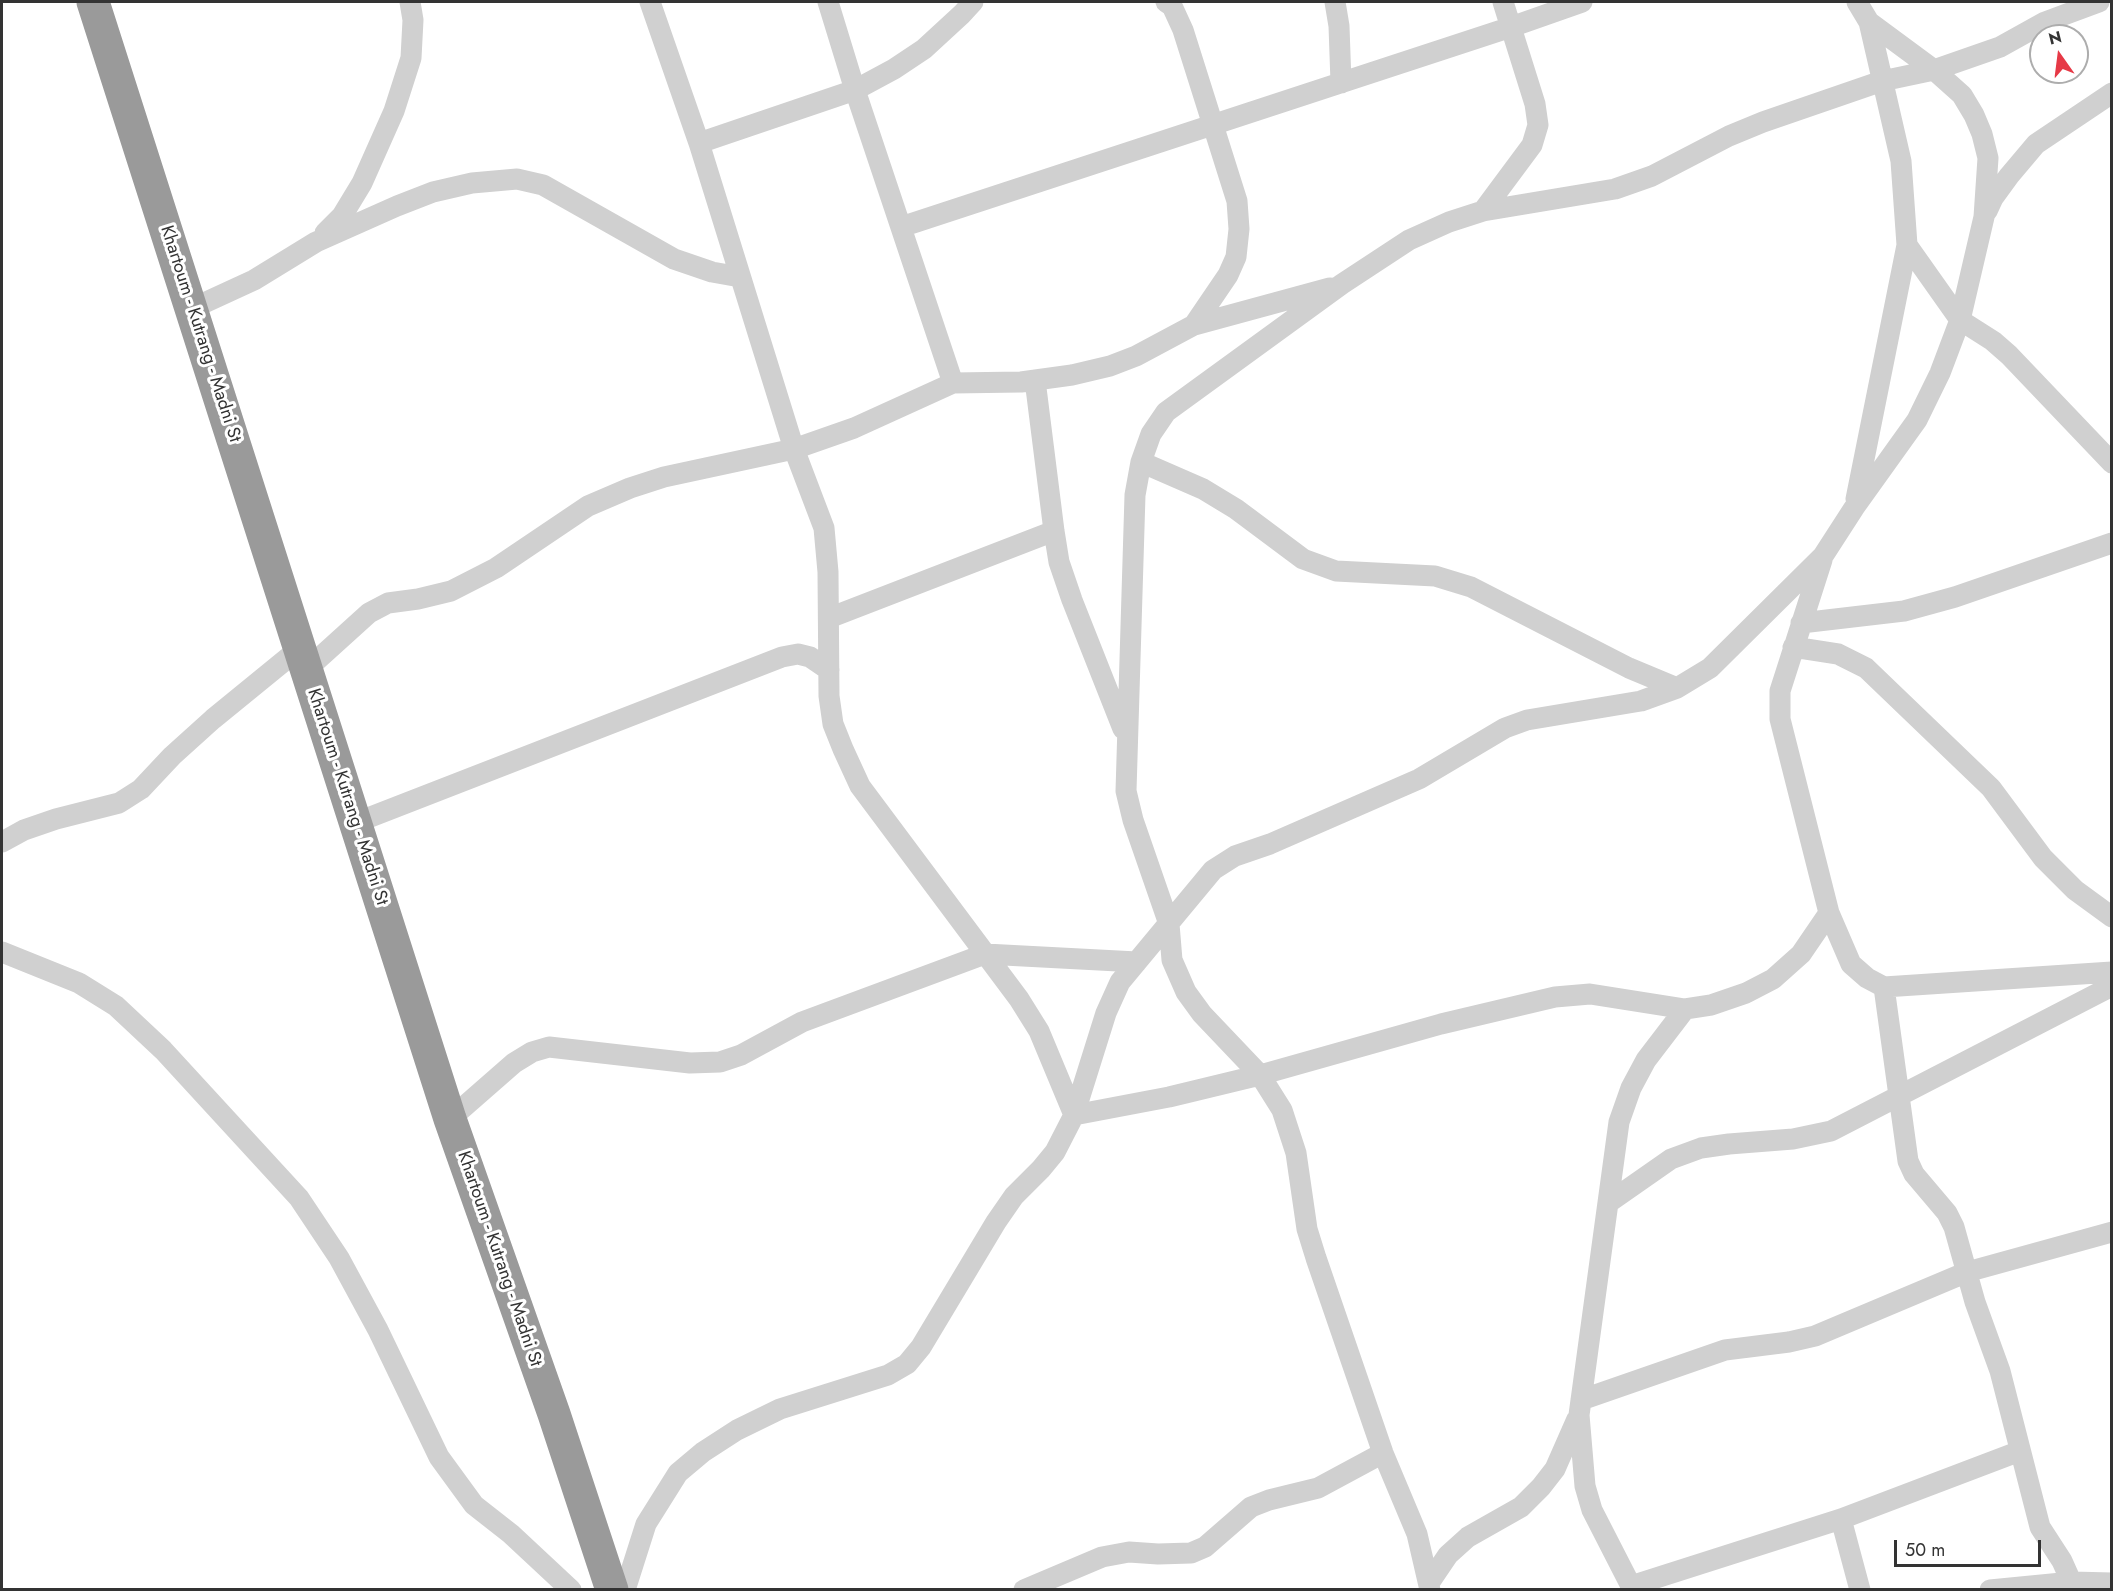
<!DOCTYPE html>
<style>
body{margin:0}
#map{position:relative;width:2113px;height:1591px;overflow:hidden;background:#fff;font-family:Jost,sans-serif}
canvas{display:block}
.frame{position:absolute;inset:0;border:3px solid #333;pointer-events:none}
.north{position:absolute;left:2029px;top:24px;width:60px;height:60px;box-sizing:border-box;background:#fff;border:2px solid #adadad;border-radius:50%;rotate:346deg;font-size:16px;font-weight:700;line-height:24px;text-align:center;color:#333}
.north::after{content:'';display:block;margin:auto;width:21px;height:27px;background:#e63946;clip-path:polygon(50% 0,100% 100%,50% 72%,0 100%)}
.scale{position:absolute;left:1894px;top:1540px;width:147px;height:27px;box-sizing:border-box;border:3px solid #333;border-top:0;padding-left:8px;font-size:18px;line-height:21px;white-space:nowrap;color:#333;-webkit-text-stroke:4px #fff;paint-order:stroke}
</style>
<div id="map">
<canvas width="2113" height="1591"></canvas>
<div class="frame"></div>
<div class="north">N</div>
<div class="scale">50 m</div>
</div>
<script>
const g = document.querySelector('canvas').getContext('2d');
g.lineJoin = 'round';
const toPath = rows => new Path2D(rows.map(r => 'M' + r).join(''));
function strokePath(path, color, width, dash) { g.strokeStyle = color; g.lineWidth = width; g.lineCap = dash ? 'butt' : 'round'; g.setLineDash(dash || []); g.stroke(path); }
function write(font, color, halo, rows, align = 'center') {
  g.font = font + ' Jost,sans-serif'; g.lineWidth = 6; g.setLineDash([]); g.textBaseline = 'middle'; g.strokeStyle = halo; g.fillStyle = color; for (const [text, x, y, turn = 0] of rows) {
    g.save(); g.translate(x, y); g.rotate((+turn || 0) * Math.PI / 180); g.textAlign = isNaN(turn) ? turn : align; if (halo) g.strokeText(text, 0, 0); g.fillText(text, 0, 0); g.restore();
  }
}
strokePath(toPath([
 [650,2,699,143,794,449,824,528,828,572,829,696,833,724,843,749,860,786,1019,999,1039,1031,1074,1115],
 [828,2,855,90,953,383],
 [1166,2,1172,6,1183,30,1237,201,1239,229,1236,257,1228,275,1194,325],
 [1335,2,1339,26,1341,83],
 [699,143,855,90,894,69,924,49,962,14,973,2],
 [1483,211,1532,145,1538,125,1535,104,1503,2],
 [1987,211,1993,198,2009,176,2036,144,2112,93],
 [901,227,1511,27,1582,2],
 [325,233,342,216,362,183,394,111,411,58,413,20,410,2],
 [1907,245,1960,320,1993,341,2009,355,2112,463],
 [191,309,254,280,316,242,397,206,433,192,472,183,517,179,543,185,674,259,712,272,740,277],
 [1035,380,1054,531,1059,562,1072,600,1123,729],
 [1141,462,1203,489,1236,509,1303,559,1336,571,1435,576,1471,587,1629,668,1677,688],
 [1856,499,1907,245,1901,161,1869,22,1857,2],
 [1822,560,1780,691,1780,719,1829,913,1851,964,1867,978,1884,987,2112,972],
 [829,618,1054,531],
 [1801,623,1904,611,1955,597,2112,543],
 [1793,647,1838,654,1866,668,1991,788,2043,858,2075,890,2112,917],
 [306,670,369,613,388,603,418,599,451,591,496,568,588,506,630,488,664,477,794,449,854,428,953,383,1021,382,1072,375,1110,366,1136,356,1194,325,1330,288],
 [355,823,782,657,798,654,810,657,829,670],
 [2,842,24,830,56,819,119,803,141,789,172,756,213,719,300,648],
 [2,952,79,983,116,1006,163,1050,299,1198,339,1258,378,1330,439,1457,474,1505,511,1534,571,1590],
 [1884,987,1908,1161,1914,1174,1947,1213,1954,1227,1975,1302,2000,1371,2040,1527,2062,1561,2075,1590],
 [1074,1115,1169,1097,1260,1075,1441,1024,1555,997,1590,994,1685,1009,1711,1005,1746,993,1773,979,1801,954,1829,913],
 [450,1119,514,1063,532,1052,549,1047,690,1063,720,1062,741,1055,802,1022,985,954,1137,962],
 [1608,1203,1671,1159,1701,1148,1729,1144,1793,1139,1831,1131,2112,986],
 [1581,1400,1725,1350,1789,1342,1815,1336,1967,1272,2112,1232],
 [1841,1519,1860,1590],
 [1429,1583,1448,1555,1468,1537,1521,1507,1541,1487,1555,1469,1577,1419],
 [1631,1586,1841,1519,2020,1451],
 [625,1590,646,1524,678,1473,703,1452,737,1430,780,1409,888,1375,907,1364,921,1347,996,1222,1014,1196,1041,1169,1055,1152,1074,1115,1106,1013,1120,982,1213,870,1235,856,1270,844,1419,779,1505,728,1527,720,1641,701,1677,688,1710,668,1823,556,1854,508,1917,420,1940,373,1960,320,1984,217,1988,158,1982,134,1974,115,1962,95,1934,70,1869,22],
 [1024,1590,1102,1557,1129,1552,1158,1554,1191,1553,1205,1547,1251,1507,1269,1500,1318,1488,1383,1453],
 [1430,1590,1417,1534,1383,1453,1316,1258,1307,1229,1296,1153,1282,1110,1260,1075,1202,1014,1186,992,1172,960,1169,924,1133,820,1126,791,1135,495,1141,462,1151,434,1166,412,1342,284,1409,240,1449,222,1483,211,1615,189,1652,176,1729,136,1763,122,1882,81,1934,70,2000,47,2045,22,2099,2],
 [1633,1590,1592,1510,1585,1486,1579,1415,1619,1122,1631,1088,1646,1060,1685,1009],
 [1990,1590,2072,1582,2112,1583]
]), '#d0d0d0', 21);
strokePath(toPath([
 [93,2,450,1119,554,1414,612,1590]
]), '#9a9a9a', 33);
write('18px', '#333', '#fff', [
 ["Khartoum - Kutrang - Madni St",200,334,72],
 ["Khartoum - Kutrang - Madni St",347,797,72],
 ["Khartoum - Kutrang - Madni St",499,1259,71]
]);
</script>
